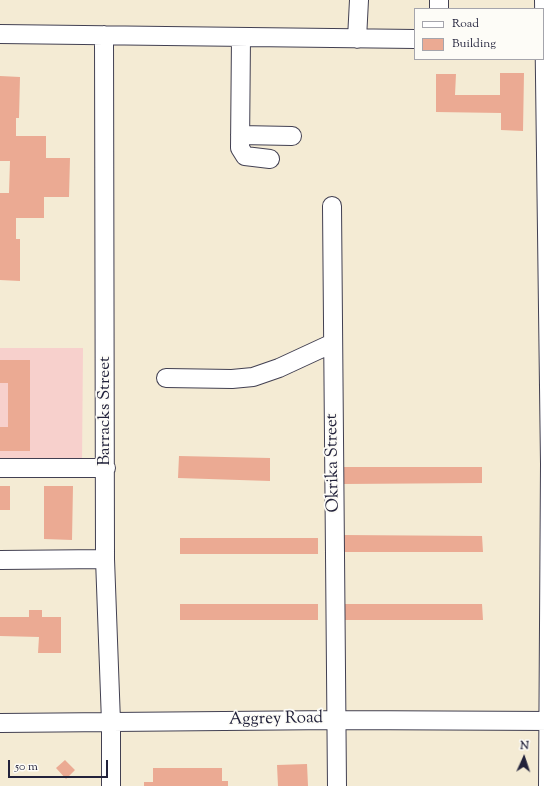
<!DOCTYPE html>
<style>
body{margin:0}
#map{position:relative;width:552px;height:786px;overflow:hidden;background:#f4ebd4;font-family:"Sorts Mill Goudy",serif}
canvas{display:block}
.legend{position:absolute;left:414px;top:8px;width:130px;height:52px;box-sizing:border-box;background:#fdfcf7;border:1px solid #a5a5ac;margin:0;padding:5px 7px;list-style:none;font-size:12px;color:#22223b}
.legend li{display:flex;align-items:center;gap:8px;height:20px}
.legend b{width:20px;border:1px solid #a5a5ac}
.north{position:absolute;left:504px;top:738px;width:40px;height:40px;-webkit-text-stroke:3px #fdfcf7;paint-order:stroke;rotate:3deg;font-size:11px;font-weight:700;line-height:16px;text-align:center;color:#22223b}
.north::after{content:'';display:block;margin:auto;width:14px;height:18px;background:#22223b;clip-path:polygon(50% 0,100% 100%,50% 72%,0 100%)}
.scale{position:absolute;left:8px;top:760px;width:100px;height:18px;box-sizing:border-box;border:2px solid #22223b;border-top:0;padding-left:5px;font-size:12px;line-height:14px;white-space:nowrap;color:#22223b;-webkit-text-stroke:3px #fdfcf7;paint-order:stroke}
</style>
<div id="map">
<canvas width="552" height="786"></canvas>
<ul class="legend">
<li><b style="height:5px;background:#fff"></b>Road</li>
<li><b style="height:11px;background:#ebaa93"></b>Building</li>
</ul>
<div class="north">N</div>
<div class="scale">50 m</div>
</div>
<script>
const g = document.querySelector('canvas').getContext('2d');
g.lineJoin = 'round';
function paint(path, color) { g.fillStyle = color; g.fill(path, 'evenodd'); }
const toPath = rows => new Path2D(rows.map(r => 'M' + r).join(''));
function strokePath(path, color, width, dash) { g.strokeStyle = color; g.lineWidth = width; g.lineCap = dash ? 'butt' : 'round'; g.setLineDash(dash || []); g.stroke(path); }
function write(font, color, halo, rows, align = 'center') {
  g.font = font + ' "Sorts Mill Goudy",serif'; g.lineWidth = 3.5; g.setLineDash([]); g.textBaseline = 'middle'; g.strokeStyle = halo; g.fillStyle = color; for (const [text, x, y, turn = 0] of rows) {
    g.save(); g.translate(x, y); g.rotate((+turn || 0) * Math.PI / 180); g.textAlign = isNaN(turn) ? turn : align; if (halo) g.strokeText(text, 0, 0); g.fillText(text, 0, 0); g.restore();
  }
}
paint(toPath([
 [0,348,83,348,82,461,0,461]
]), '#f7d0cc');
paint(toPath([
 [500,73,524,73,523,131,501,130,501,113,436,112,436,74,456,74,455,95,500,95],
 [0,76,20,77,19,118,16,118,16,136,46,136,46,158,70,158,69,197,44,197,44,218,16,218,16,239,20,239,20,281,0,280,0,193,9,193,10,161,0,161],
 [0,360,30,360,30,451,0,451,0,427,8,427,8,383,0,383],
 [179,456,270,458,270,481,178,478],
 [344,467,482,467,482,483,344,484],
 [0,486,10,486,10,510,0,510],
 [44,486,73,486,72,540,44,539],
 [344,535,482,536,483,552,344,552],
 [180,538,318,538,318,554,180,554],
 [180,604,318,604,318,620,180,620],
 [344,604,482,604,483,620,344,620],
 [29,610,42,610,42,617,61,617,61,653,38,653,39,637,0,636,0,617,29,617],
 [65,760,75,770,66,779,56,768],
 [307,764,308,786,278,786,277,765],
 [153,768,222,768,222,781,228,781,228,786,144,786,144,782,153,782]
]), '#ebaa93');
const minor = toPath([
 [439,0,439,9],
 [544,0,550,464,548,786],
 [0,34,415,39],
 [104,35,105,559,111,722,111,786],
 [241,37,240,148,245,156,270,159],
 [357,39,359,0],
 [240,135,292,136],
 [332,206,337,786],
 [166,378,232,379,253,377,279,368,333,343],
 [0,468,106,468],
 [0,560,105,559],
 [0,723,336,720,552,721]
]);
strokePath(minor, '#424052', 20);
strokePath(minor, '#fff', 18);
write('17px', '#22223b', '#fdfcf7', [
 ["Barracks Street",106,411,-90],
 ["Okrika Street",334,463,-91],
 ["Aggrey Road",276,720,-1]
]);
</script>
